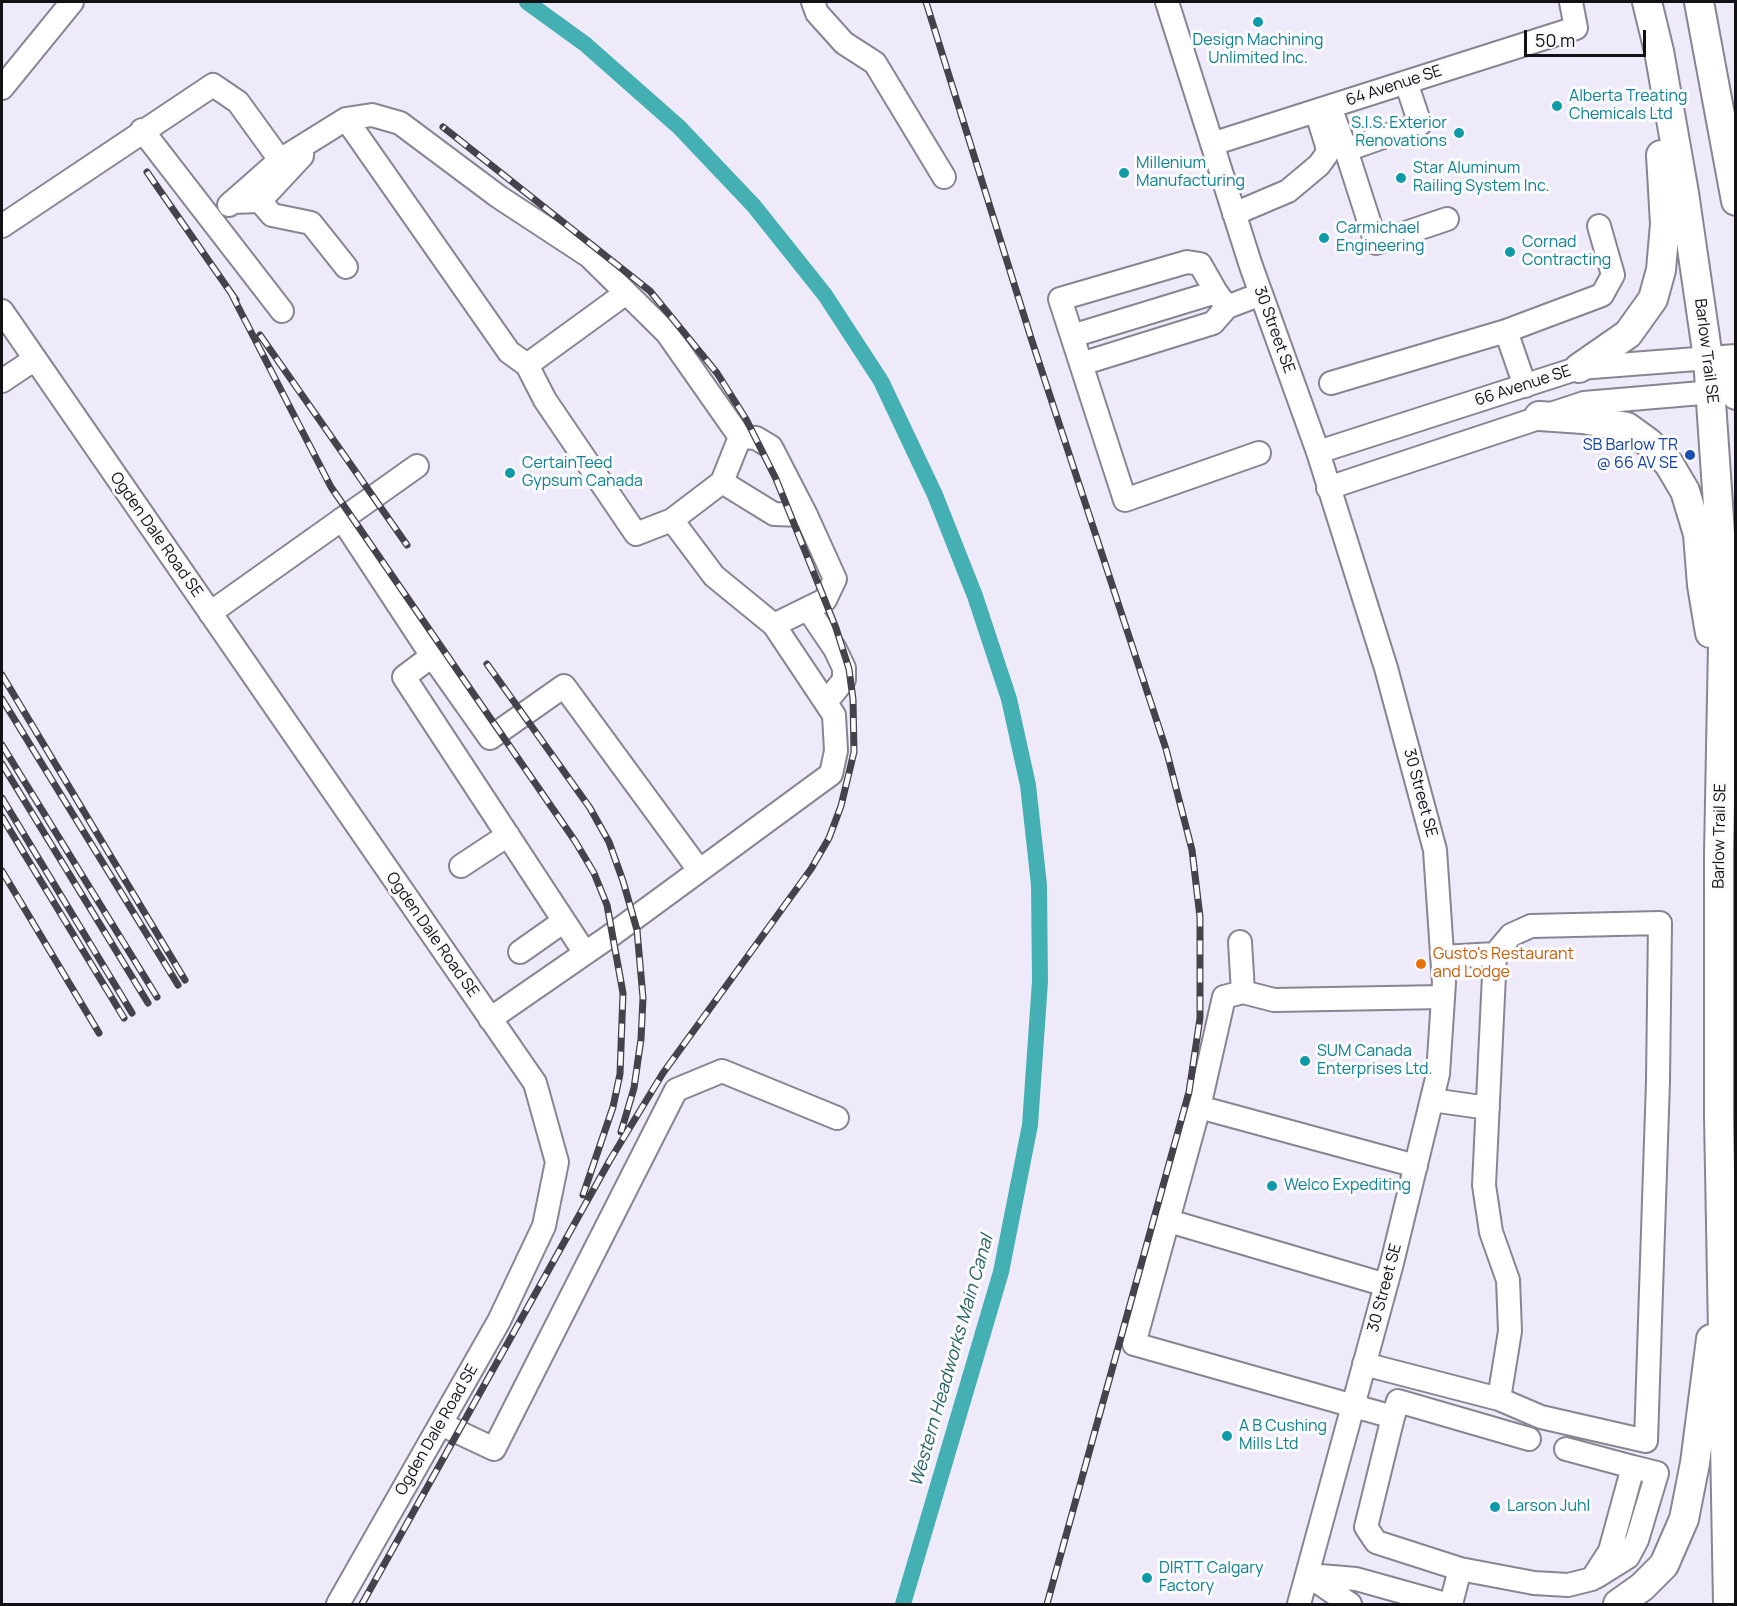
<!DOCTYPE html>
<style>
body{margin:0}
#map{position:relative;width:1737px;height:1606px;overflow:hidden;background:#efeafa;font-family:Manrope,sans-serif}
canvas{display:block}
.frame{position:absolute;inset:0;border:3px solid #121116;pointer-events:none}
.scale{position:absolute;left:1524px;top:30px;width:122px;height:27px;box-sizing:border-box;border:3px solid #121116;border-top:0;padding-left:8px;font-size:18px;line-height:21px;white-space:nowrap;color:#121116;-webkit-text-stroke:4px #fbfafd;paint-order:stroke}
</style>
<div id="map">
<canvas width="1737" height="1606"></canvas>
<div class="frame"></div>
<div class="scale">50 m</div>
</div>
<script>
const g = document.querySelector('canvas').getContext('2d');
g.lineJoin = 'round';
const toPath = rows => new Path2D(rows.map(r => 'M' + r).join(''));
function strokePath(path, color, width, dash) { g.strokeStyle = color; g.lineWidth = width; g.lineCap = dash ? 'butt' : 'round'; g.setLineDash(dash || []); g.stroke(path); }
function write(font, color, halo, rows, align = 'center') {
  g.font = font + ' Manrope,sans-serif'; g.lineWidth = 6; g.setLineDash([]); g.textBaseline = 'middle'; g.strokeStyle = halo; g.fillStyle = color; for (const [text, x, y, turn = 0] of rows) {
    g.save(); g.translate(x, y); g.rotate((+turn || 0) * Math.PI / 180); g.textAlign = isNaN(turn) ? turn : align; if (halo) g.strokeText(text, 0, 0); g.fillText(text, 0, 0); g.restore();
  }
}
strokePath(toPath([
 [527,2,585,44,679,127,754,206,825,295,881,381,935,495,975,596,1009,699,1028,785,1039,885,1040,981,1030,1125,1001,1272,903,1604]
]), '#45b0b3', 16);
const minor = toPath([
 [813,2,817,13,844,43,875,63,944,177],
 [1167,2,1251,266,1318,452,1386,668,1435,850,1444,983,1438,1074,1392,1263,1299,1604],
 [2,88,72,2],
 [1330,107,1346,150,1420,124,1406,82],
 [346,119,509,352,527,365],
 [142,130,282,311],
 [1212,144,1576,28,1571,2],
 [1346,150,1376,243,1447,219],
 [260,201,272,215,311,223,346,267],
 [232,202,260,201,302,156,302,151],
 [229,205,280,160],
 [1234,214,1288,191,1319,165,1327,154,1327,146,1318,117],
 [2,226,213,85,238,102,280,160,346,119,372,115,400,123,499,197,589,256,667,333,740,437,722,482,672,520,636,534,545,400,527,365,626,293],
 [1216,292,1200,264,1187,262,1060,299,1125,500,1259,453],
 [2,311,535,1083,557,1162,544,1226,499,1321,338,1604],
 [1506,331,1602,295,1613,275,1599,226],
 [1072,336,1216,292,1224,303],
 [1081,364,1213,323,1227,307,1261,294],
 [2,381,35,359],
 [1331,383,1506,331,1525,386],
 [740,437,756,438,771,447,806,515],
 [1318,452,1579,368,1736,356],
 [722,482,774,514,806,515,835,579,825,600,774,625],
 [1328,488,1584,403,1725,391],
 [342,519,432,656,404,677,585,953],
 [808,609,835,649,844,668,844,680,826,702],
 [210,613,417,466],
 [432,656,490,738,564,686,699,870],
 [461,866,508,835],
 [1240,942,1243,992],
 [520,952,564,921],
 [1495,954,1511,935,1531,926,1660,923,1658,1081,1646,1441,1541,1417,1499,1399],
 [1443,997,1274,1000,1243,992,1224,997,1199,1107,1134,1344,1393,1417,1366,1527,1376,1542,1460,1569],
 [490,1019,613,934,831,774,836,751,834,715,774,625,714,576,672,520],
 [1432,1100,1488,1108],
 [1199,1107,1416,1166],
 [1169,1221,1386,1285],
 [1364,1364,1499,1399,1510,1331,1508,1280,1491,1232,1484,1185,1495,954,1442,957],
 [1393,1417,1398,1401,1529,1439],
 [441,1424,494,1449,676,1090,722,1071,837,1118],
 [1308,1575,1356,1579,1446,1604],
 [1309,1576,1350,1604],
 [1596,1577,1628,1557,1637,1540,1657,1473,1633,1467],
 [1451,1604,1460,1569,1534,1583,1568,1585,1592,1579,1610,1551,1633,1467,1566,1449]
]);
const major = toPath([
 [1647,2,1659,51,1684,193,1708,358,1724,592,1719,854,1719,1116,1728,1604],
 [1699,2,1736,201],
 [1708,358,1722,364,1729,372,1736,395],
 [1579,368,1628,334,1653,299,1661,270,1665,224,1661,155],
 [1539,416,1583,419,1627,427,1649,443,1669,464,1685,491,1698,534,1702,585,1710,633],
 [1618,1604,1642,1587,1664,1565,1684,1519,1695,1463,1711,1339]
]);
strokePath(minor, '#888492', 26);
strokePath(major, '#888492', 32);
strokePath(minor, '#fff', 22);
strokePath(major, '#fff', 28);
const rail = toPath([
 [926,2,1031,338,1166,749,1192,850,1200,917,1200,1018,1189,1092,1047,1604],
 [147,172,236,300],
 [231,293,331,487,575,841,594,873,607,905,623,993,620,1074,613,1107,583,1195],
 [260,335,407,545],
 [487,664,590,808,609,842,623,881,637,930,643,998,641,1039,634,1088,621,1132],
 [2,675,185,980],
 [2,699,178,985],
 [2,745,157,997],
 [2,764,148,1003],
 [2,798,132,1013],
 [2,817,124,1018],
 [2,871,99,1033],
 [362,1604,610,1160,663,1073,811,869,829,838,841,806,854,752,853,699,849,669,836,628,776,479,746,419,717,373,650,291,443,127]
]);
strokePath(rail, '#44424a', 7);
strokePath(rail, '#fbfafd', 4.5, [14]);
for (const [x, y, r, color] of [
 [1258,22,6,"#0f9aa8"],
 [1557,106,6,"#0f9aa8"],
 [1459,133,6,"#0f9aa8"],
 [1124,173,6,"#0f9aa8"],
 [1401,178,6,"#0f9aa8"],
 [1324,238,6,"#0f9aa8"],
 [1510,252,6,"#0f9aa8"],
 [1690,455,6,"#1a4fb4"],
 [510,473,6,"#0f9aa8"],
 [1421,964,6,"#e8710a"],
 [1305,1061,6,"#0f9aa8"],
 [1272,1186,6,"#0f9aa8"],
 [1227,1436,6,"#0f9aa8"],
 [1495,1507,6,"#0f9aa8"],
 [1147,1578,6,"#0f9aa8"]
]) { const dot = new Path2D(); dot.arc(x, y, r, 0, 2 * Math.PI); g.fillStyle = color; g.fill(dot); strokePath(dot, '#fbfafd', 2); }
write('16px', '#0d838f', '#fbfafd', [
 ["Design Machining",1258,41,"center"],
 ["Unlimited Inc.",1258,59,"center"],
 ["Alberta Treating",1569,97],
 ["Chemicals Ltd",1569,115],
 ["S.I.S. Exterior",1447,124,"right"],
 ["Renovations",1447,142,"right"],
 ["Millenium",1136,164],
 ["Manufacturing",1136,182],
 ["Star Aluminum",1413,169],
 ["Railing System Inc.",1413,187],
 ["Carmichael",1336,229],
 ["Engineering",1336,247],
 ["Cornad",1522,243],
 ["Contracting",1522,261],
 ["CertainTeed",522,464],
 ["Gypsum Canada",522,482],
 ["SUM Canada",1317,1052],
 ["Enterprises Ltd.",1317,1070],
 ["Welco Expediting",1284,1186],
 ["A B Cushing",1239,1427],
 ["Mills Ltd",1239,1445],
 ["Larson Juhl",1507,1507],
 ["DIRTT Calgary",1159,1569],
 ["Factory",1159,1587]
], 'left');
write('16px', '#121116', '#fbfafd', [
 ["64 Avenue SE",1394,86,-18],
 ["30 Street SE",1274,330,70],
 ["Barlow Trail SE",1706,351,83],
 ["66 Avenue SE",1523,386,-18],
 ["Ogden Dale Road SE",156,535,55],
 ["30 Street SE",1420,793,75],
 ["Barlow Trail SE",1720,836,-89],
 ["Ogden Dale Road SE",432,935,55],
 ["30 Street SE",1385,1288,-75],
 ["Ogden Dale Road SE",437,1430,-60]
]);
write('16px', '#164399', '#fbfafd', [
 ["SB Barlow TR",1678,446],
 ["@ 66 AV SE",1678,464]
], 'right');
write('16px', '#c56008', '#fbfafd', [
 ["Gusto's Restaurant",1433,955],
 ["and Lodge",1433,973]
], 'left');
write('italic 18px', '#256062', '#fbfafd', [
 ["Western Headworks Main Canal",952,1361,-74]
]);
</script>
